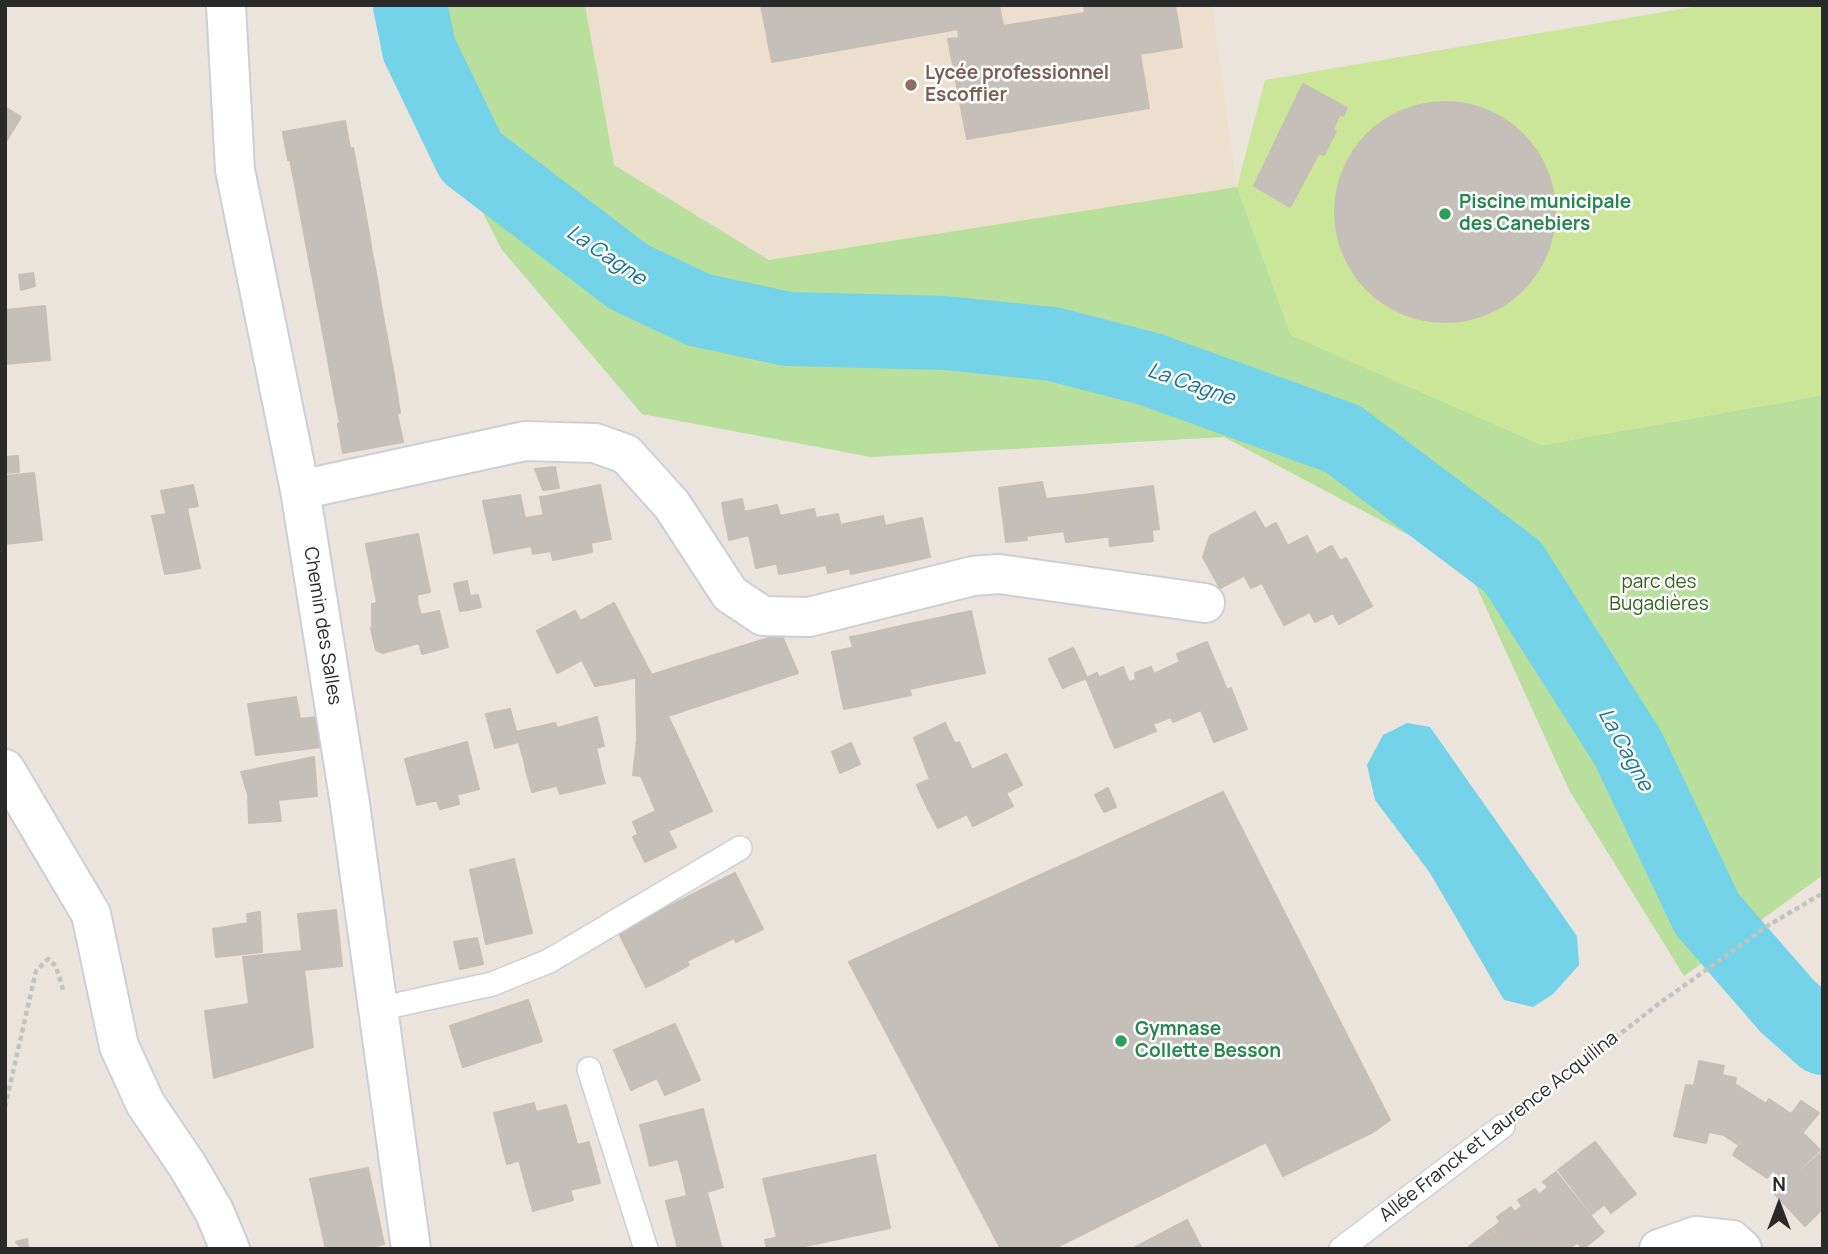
<!DOCTYPE html>
<meta charset="utf-8">
<style>
body{margin:0}
#map{position:relative;width:1828px;height:1254px;overflow:hidden;background:#ebe4dd;font-family:Manrope,sans-serif}
canvas{display:block}
.frame{position:absolute;inset:0;border:7px solid #2a2a2a;pointer-events:none}
.north{position:absolute;left:1744px;top:1170px;width:70px;height:70px;-webkit-text-stroke:5px #fff;paint-order:stroke;rotate:0deg;font-size:19px;font-weight:700;line-height:28px;text-align:center;color:#2a2a2a}
.north::after{content:'';display:block;margin:auto;width:24px;height:32px;background:#2a2a2a;clip-path:polygon(50% 0,100% 100%,50% 72%,0 100%)}
</style>
<div id="map">
<canvas width="1828" height="1254"></canvas>
<div class="frame"></div>
<div class="north">N</div>
</div>
<script>
const g = document.querySelector('canvas').getContext('2d');
g.lineJoin = 'round';
function paint(path, color) { g.fillStyle = color; g.fill(path, 'evenodd'); }
const toPath = rows => new Path2D(rows.map(r => 'M' + r).join(''));
function strokePath(path, color, width, dash) { g.strokeStyle = color; g.lineWidth = width; g.lineCap = dash ? 'butt' : 'round'; g.setLineDash(dash || []); g.stroke(path); }
function write(font, color, halo, rows, align = 'center') {
  g.font = font + ' Manrope,sans-serif'; g.lineWidth = 5; g.setLineDash([]); g.textBaseline = 'middle'; g.strokeStyle = halo; g.fillStyle = color; for (const [text, x, y, turn = 0] of rows) {
    g.save(); g.translate(x, y); g.rotate((+turn || 0) * Math.PI / 180); g.textAlign = isNaN(turn) ? turn : align; if (halo) g.strokeText(text, 0, 0); g.fillText(text, 0, 0); g.restore();
  }
}
paint(toPath([
 [585,5,1212,5,1237,187,769,260,613,165]
]), '#ecdfcd');
paint(toPath([
 [414,5,585,5,614,165,769,260,1237,187,1291,335,1542,445,1823,395,1823,875,1684,976,1569,790,1467,566,1224,437,871,457,642,414,502,250,403,58]
]), '#b8df9c');
paint(toPath([
 [1704,5,1823,5,1823,395,1542,445,1291,335,1237,187,1265,80]
]), '#cbe698');
paint(toPath([
 [1407,723,1430,727,1577,936,1579,965,1553,994,1533,1007,1504,1000,1430,873,1375,800,1367,765,1383,735]
]), '#74d3e8');
strokePath(toPath([
 [410,5,419,49,471,157,629,277,699,310,788,329,945,333,1053,344,1149,369,1343,439,1513,567,1628,748,1707,914,1787,1006,1823,1038]
]), '#74d3e8', 74);
const building = toPath([
 [761,5,999,5,1003,26,1085,13,1084,5,1175,5,1182,47,1140,54,1149,108,967,139,948,39,959,38,958,29,772,62,761,5],
 [1303,84,1347,108,1343,116,1330,109,1323,123,1336,131,1324,155,1319,153,1290,207,1254,186,1303,84],
 '1335 212a110 110 0 1 1 220 0a110 110 0 1 1-220 0Z',
 [5,107,21,117,5,143,5,107],
 [1330,109,1340,114,1333,129,1323,123,1330,109],
 [345,121,350,148,288,160,283,132,345,121],
 [353,148,358,174,295,185,290,159,353,148],
 [358,174,363,200,300,212,295,185,358,174],
 [363,200,368,228,305,238,300,212,363,200],
 [368,228,372,253,310,265,305,238,368,228],
 [372,253,377,278,315,291,310,265,372,253],
 [33,273,35,286,21,290,19,275,33,273],
 [377,278,381,305,320,317,315,291,377,278],
 [381,305,386,332,325,344,320,317,381,305],
 [45,306,50,360,5,364,5,310,45,306],
 [386,332,391,359,330,371,325,344,386,332],
 [391,359,396,387,335,398,330,371,391,359],
 [396,387,400,413,340,424,335,398,396,387],
 [397,413,403,442,343,453,338,424,397,413],
 [18,456,19,472,5,473,5,457,18,456],
 [555,467,559,488,543,490,535,469,555,467],
 [34,473,42,540,5,544,5,476,34,473],
 [1042,482,1046,499,1001,504,999,488,1042,482],
 [193,485,198,506,187,508,200,568,180,572,161,491,193,485],
 [600,485,611,539,578,545,547,496,600,485],
 [1153,486,1159,529,1105,537,1082,495,1153,486],
 [520,495,531,546,494,553,483,501,520,495],
 [1082,495,1105,537,1089,539,1082,495],
 [1082,495,1089,539,1066,542,1064,531,1026,536,1025,531,1005,533,1001,504,1082,495],
 [547,496,578,545,551,551,540,497,547,496],
 [742,499,749,535,729,540,722,503,742,499],
 [777,505,780,516,814,509,826,565,792,572,789,561,756,568,744,512,777,505],
 [1255,512,1265,529,1276,523,1297,564,1262,583,1255,570,1220,588,1203,557,1210,536,1255,512],
 [167,514,180,572,165,574,152,516,167,514],
 [838,514,850,568,828,573,816,518,838,514],
 [544,515,551,551,533,554,526,518,544,515],
 [883,516,885,526,922,518,930,557,851,574,840,525,883,516],
 [1025,531,1027,540,1006,542,1005,533,1025,531],
 [1152,531,1153,541,1110,546,1109,536,1152,531],
 [418,534,430,592,377,603,366,544,418,534],
 [1307,536,1316,554,1297,564,1287,546,1307,536],
 [591,543,592,552,583,554,578,545,591,543],
 [578,545,583,554,553,560,551,551,578,545],
 [1332,546,1340,561,1346,558,1372,606,1339,624,1333,613,1315,622,1310,612,1284,625,1262,583,1332,546],
 [789,561,792,572,779,574,777,564,789,561],
 [1255,570,1262,583,1251,588,1244,575,1255,570],
 [467,581,470,596,478,595,481,607,468,610,463,582,467,581],
 [463,582,468,610,460,611,454,584,463,582],
 [417,595,418,605,404,609,402,598,417,595],
 [402,598,407,618,372,628,372,604,402,598],
 [614,603,651,674,612,683,581,621,614,603],
 [418,605,421,615,439,611,448,647,422,654,419,643,383,653,376,650,371,628,407,618,404,609,418,605],
 [575,611,597,652,557,673,537,631,575,611],
 [971,611,985,673,909,689,896,627,971,611],
 [896,627,908,684,875,691,878,702,844,709,832,652,865,645,862,635,896,627],
 [781,634,798,673,674,714,651,675,781,634],
 [862,635,865,645,853,648,850,637,862,635],
 [1207,642,1227,690,1231,688,1247,729,1214,742,1201,710,1173,722,1154,674,1180,662,1177,654,1207,642],
 [1073,648,1078,658,1054,670,1049,659,1073,648],
 [597,652,612,683,595,686,582,660,597,652],
 [1078,658,1087,678,1071,684,1064,665,1078,658],
 [1064,665,1071,684,1063,688,1054,670,1064,665],
 [1123,667,1129,682,1136,680,1135,673,1151,667,1171,717,1153,724,1156,731,1115,748,1093,695,1104,690,1098,678,1123,667],
 [1097,673,1104,690,1093,695,1086,678,1097,673],
 [651,675,674,714,668,716,712,811,668,831,676,847,645,862,633,837,638,834,633,822,656,811,641,776,633,775,637,740,636,678,651,675],
 [908,684,911,695,878,702,875,691,908,684],
 [296,697,300,719,317,717,321,747,256,755,248,704,296,697],
 [510,709,519,742,495,748,486,714,510,709],
 [597,717,604,746,596,748,602,774,532,792,526,770,536,768,534,758,524,760,516,732,555,723,557,728,597,717],
 [945,723,955,744,959,742,972,770,1006,754,1022,785,1006,793,1013,806,973,826,967,814,938,828,928,809,939,803,914,738,945,723],
 [467,742,479,789,417,805,405,759,467,742],
 [851,743,860,764,840,773,832,752,851,743],
 [314,757,317,796,278,800,281,821,249,823,248,795,241,772,314,757],
 [534,758,536,768,526,770,524,760,534,758],
 [602,774,605,783,560,794,557,785,602,774],
 [928,780,939,803,928,809,917,785,928,780],
 [1108,788,1116,807,1104,812,1095,795,1108,788],
 [1223,792,1390,1120,1373,1132,1283,1176,1266,1142,1053,1249,1001,1249,849,962,1223,792],
 [457,795,459,804,440,809,437,800,457,795],
 [514,859,532,933,486,944,470,870,514,859],
 [735,873,763,929,736,942,734,938,687,961,689,965,663,979,636,923,735,873],
 [336,910,340,946,302,951,298,914,336,910],
 [260,912,262,952,216,957,213,929,248,923,247,914,260,912],
 [636,923,663,979,646,987,618,931,636,923],
 [477,938,483,964,460,969,454,942,477,938],
 [340,946,342,966,304,970,302,951,340,946],
 [302,951,313,1047,262,1063,249,1004,243,957,302,951],
 [528,1000,542,1041,463,1067,450,1026,528,1000],
 [249,1004,262,1063,214,1078,205,1011,249,1004],
 [675,1024,700,1080,665,1095,657,1078,631,1090,614,1050,675,1024],
 [1699,1061,1724,1066,1722,1075,1736,1078,1724,1135,1677,1125,1686,1085,1694,1086,1699,1061],
 [1735,1084,1765,1103,1742,1137,1725,1126,1735,1084],
 [1769,1099,1791,1114,1795,1109,1812,1121,1774,1169,1739,1145,1769,1099],
 [1801,1101,1819,1113,1812,1121,1795,1109,1801,1101],
 [534,1103,536,1112,566,1105,577,1144,507,1164,494,1113,534,1103],
 [703,1109,718,1168,683,1178,678,1159,650,1166,640,1125,703,1109],
 [1677,1125,1709,1131,1706,1143,1674,1136,1677,1125],
 [1725,1126,1742,1137,1737,1144,1724,1135,1725,1126],
 [1803,1133,1820,1150,1788,1180,1778,1164,1803,1133],
 [589,1142,600,1183,570,1190,573,1200,533,1211,519,1160,589,1142],
 [1595,1142,1600,1148,1580,1163,1575,1157,1595,1142],
 [1739,1145,1774,1169,1767,1178,1733,1155,1739,1145],
 [1600,1148,1629,1185,1592,1214,1558,1170,1575,1157,1580,1163,1600,1148],
 [1823,1151,1823,1208,1815,1216,1785,1185,1823,1151],
 [875,1155,890,1228,862,1234,859,1220,777,1237,763,1179,875,1155],
 [1778,1164,1788,1180,1784,1184,1773,1170,1778,1164],
 [368,1168,384,1244,362,1249,326,1249,310,1179,368,1168],
 [718,1168,723,1187,707,1192,722,1249,678,1249,666,1201,687,1196,683,1178,718,1168],
 [1556,1172,1599,1226,1577,1242,1540,1194,1548,1187,1543,1182,1556,1172],
 [1629,1185,1636,1194,1611,1213,1604,1204,1629,1185],
 [1785,1185,1815,1216,1805,1226,1775,1194,1785,1185],
 [1535,1189,1577,1243,1568,1249,1546,1249,1516,1211,1522,1206,1518,1200,1535,1189],
 [1511,1207,1544,1249,1508,1249,1493,1228,1500,1222,1497,1217,1511,1207],
 [859,1220,862,1234,791,1249,767,1249,765,1240,859,1220],
 [1187,1220,1202,1249,1132,1249,1187,1220],
 [1599,1226,1604,1232,1583,1249,1577,1242,1599,1226],
 [1491,1229,1506,1249,1482,1249,1477,1240,1491,1229],
 [27,1239,28,1249,22,1249,16,1242,27,1239],
 [1477,1240,1483,1248,1466,1249,1477,1240]
]);
paint(building, '#c4bfb8');
strokePath(building, '#c7bfb6', 2);
const lane = toPath([
 [378,1009,492,984,549,961,740,848],
 [589,1069,646,1249],
 [1341,1249,1503,1126]
]);
const street = toPath([
 [226,5,235,170,300,490,350,804,411,1249],
 [300,490,525,441,595,443,626,454,672,505,730,594,763,616,809,617,973,576,999,574,1205,603],
 [5,769,91,914,119,1046,145,1103,187,1165,214,1211,230,1249],
 [1659,1249,1696,1236,1732,1240,1742,1249]
]);
strokePath(lane, '#cbcfdb', 26);
strokePath(street, '#cbcfdb', 42);
strokePath(toPath([
 [1528,1106,1657,1005,1769,925,1823,893],
 [5,1107,36,971,48,959,56,966,63,990]
]), '#c3c3c3', 4.5, [5, 3.5]);
strokePath(lane, '#fff', 23);
strokePath(street, '#fff', 38);
for (const [x, y, r, color] of [
 [911,85,7,"#8d6e63"],
 [1445,214,7,"#2e9e5b"],
 [1121,1041,7,"#2e9e5b"]
]) { const dot = new Path2D(); dot.arc(x, y, r, 0, 2 * Math.PI); g.fillStyle = color; g.fill(dot); strokePath(dot, '#fff', 2.5); }
write('bold 19px', '#785e54', '#fff', [
 ["Lycée professionnel",925,74],
 ["Escoffier",925,96]
], 'left');
write('bold 19px', '#27864d', '#fff', [
 ["Piscine municipale",1459,203],
 ["des Canebiers",1459,225],
 ["Gymnase",1135,1030],
 ["Collette Besson",1135,1052]
], 'left');
write('19px', '#32631d', '#fff', [
 ["parc des",1659,583],
 ["Bugadières",1659,605]
]);
write('19px', '#2a2a2a', '#fff', [
 ["Chemin des Salles",322,626,81],
 ["Allée Franck et Laurence Acquilina",1499,1127,-38]
]);
write('italic 21px', '#147294', '#fff', [
 ["La Cagne",606,256,34],
 ["La Cagne",1191,385,19],
 ["La Cagne",1625,750,61]
]);
</script>
